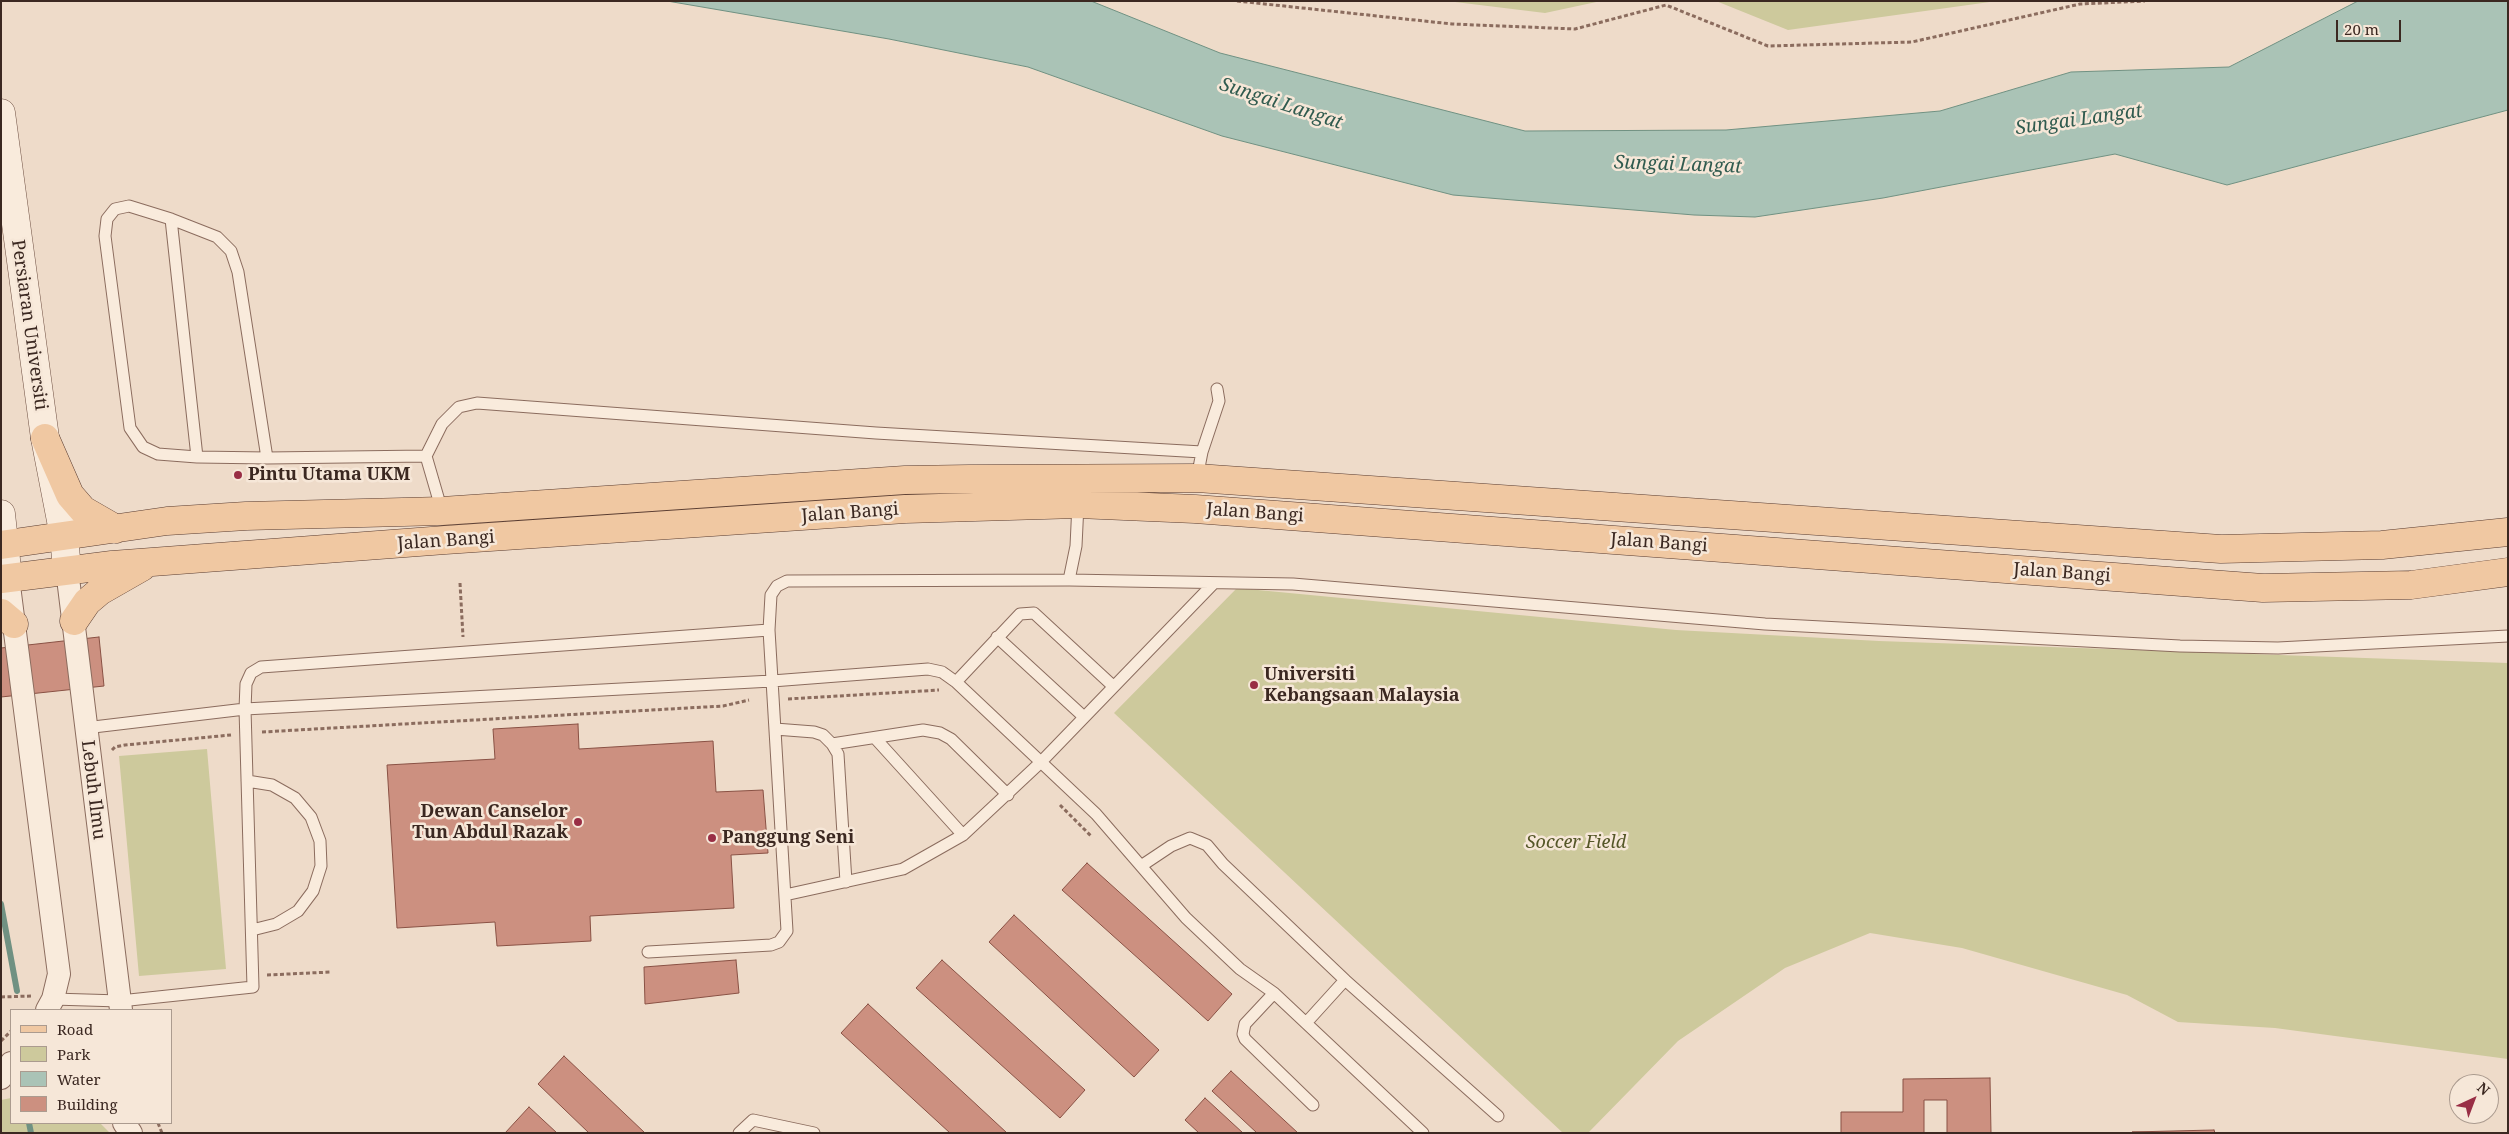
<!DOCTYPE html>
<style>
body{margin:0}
#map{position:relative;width:2509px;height:1134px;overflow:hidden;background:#eedbc9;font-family:"Noto Serif",serif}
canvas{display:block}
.frame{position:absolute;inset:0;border:2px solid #3b2821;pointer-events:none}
.legend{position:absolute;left:10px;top:1009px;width:162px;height:115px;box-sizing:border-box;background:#f6e7d8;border:1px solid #ab9b8f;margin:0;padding:6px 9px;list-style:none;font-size:15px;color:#3b2821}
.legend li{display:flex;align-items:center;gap:10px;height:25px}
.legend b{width:25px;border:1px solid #ab9b8f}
.north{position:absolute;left:2449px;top:1074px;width:50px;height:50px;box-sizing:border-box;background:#f6e7d8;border:1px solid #ab9b8f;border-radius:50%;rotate:43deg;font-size:14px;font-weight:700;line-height:20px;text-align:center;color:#3b2821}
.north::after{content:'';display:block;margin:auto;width:18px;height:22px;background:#992e45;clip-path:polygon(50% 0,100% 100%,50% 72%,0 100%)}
.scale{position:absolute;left:2336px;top:20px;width:65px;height:22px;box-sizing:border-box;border:2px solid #3b2821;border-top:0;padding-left:6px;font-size:15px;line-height:18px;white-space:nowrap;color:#3b2821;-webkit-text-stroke:4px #f6e7d8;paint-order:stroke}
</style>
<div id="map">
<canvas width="2509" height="1134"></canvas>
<div class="frame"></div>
<ul class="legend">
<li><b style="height:6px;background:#f0c8a2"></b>Road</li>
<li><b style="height:14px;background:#cdc99c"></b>Park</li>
<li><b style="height:14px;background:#aac3b6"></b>Water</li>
<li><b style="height:14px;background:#cc9080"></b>Building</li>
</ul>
<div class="north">N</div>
<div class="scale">20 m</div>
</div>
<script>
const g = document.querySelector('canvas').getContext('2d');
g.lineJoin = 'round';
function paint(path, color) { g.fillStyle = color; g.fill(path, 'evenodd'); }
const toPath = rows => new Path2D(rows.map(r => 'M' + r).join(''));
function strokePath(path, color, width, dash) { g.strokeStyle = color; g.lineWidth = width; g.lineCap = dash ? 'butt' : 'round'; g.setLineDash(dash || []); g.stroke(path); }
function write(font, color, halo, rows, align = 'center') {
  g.font = font + ' "Noto Serif",serif'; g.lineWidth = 5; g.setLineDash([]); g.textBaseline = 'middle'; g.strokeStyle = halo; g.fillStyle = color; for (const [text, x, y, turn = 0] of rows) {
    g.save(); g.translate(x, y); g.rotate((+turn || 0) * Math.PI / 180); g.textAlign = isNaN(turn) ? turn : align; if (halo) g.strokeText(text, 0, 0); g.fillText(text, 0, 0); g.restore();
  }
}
paint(toPath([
 [1447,1,1601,1,1545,13],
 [1716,1,1997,1,1788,30],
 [1237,588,1676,630,1879,641,2508,663,2508,1059,2275,1028,2178,1022,2127,995,1962,948,1870,933,1785,968,1678,1041,1588,1133,1563,1133,1114,713],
 [207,749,226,969,139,976,119,756],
 [11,1098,11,1123,100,1123,110,1133,1,1133,1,1100]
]), '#cdc99c');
const water = toPath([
 [667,1,1091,1,1220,53,1525,131,1726,130,1940,111,2071,72,2229,67,2358,1,2508,1,2508,110,2227,185,2115,154,1883,198,1755,217,1694,215,1453,195,1222,136,1028,67,889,39,667,1]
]);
paint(water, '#aac3b6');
strokePath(water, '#709182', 1);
strokePath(toPath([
 [1,904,17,991],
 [29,1123,31,1133]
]), '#709182', 6);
const building = toPath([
 [99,637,104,686,1,697,1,648,99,637],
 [578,724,579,749,713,741,716,792,763,790,768,853,731,855,734,908,590,916,591,941,497,946,495,922,397,928,387,765,495,759,493,729,578,724],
 [1087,863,1232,994,1208,1021,1062,890,1087,863],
 [1014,915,1159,1050,1134,1077,989,942,1014,915],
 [736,960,739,993,645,1004,644,967,736,960],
 [942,960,1085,1090,1060,1118,916,988,942,960],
 [868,1004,1007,1133,950,1133,841,1033,868,1004],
 [564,1056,645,1133,589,1133,538,1084,564,1056],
 [1231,1071,1298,1133,1257,1133,1212,1091,1231,1071],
 [1990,1078,1991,1133,1947,1133,1947,1100,1924,1100,1924,1133,1841,1133,1841,1112,1903,1112,1903,1079,1990,1078],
 [1205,1098,1243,1133,1199,1133,1185,1120,1205,1098],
 [529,1107,557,1133,505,1133,529,1107],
 [2214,1130,2215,1133,2132,1132,2214,1130]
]);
paint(building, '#cc9080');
strokePath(building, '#895144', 1);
const service = toPath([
 [171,219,197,457],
 [426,456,442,424,459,407,477,403,876,433,1202,452],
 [267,458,238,272,231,251,217,237,171,219,129,206,115,209,107,219,105,236,130,428,143,447,158,454,197,457,267,458,426,456,442,511],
 [1197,478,1202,452,1219,401,1217,389],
 [1069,580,1076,546,1078,504],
 [769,630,261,667,251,673,246,684,245,709,772,681,928,669,942,672,956,682,1096,814,1186,918,1240,969,1274,993,1423,1133],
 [997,637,1084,717],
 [956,682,1020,614,1034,613,1113,686],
 [775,729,814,732,823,735,832,744,838,754,846,882],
 [875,738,963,835],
 [832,744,923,730,940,733,951,739,1008,795],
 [247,781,272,785,295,798,311,817,320,841,321,866,313,891,298,911,276,924,252,930],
 [1141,866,1171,846,1190,838,1207,845,1223,864,1345,980],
 [785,895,903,869,963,835,1041,762,1214,583],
 [648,952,771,945,779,942,787,931,769,630,771,595,777,586,787,581,1069,580,1293,584,1765,624,2180,646,2278,648,2508,636],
 [1274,993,1245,1024,1243,1034,1245,1039,1313,1105],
 [53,999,120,1001,253,987,245,709,85,728],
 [1306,1023,1345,980,1498,1116],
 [739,1133,753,1120,814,1133]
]);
const minor = toPath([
 [67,570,121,1010],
 [8,578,59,974,53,999,47,1010],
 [1,1078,11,1063],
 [124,1123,131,1133]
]);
const secondary = toPath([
 [1,113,45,438,64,536,67,570],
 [1,514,8,578]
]);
const primary = toPath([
 [45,438,70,495,83,510,116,529],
 [1,545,167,521,246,516,442,511,905,480,969,479,1197,478,2221,549,2382,545,2508,532],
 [1,579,112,565,445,540,905,509,1078,504,1195,509,2263,588,2411,585,2508,572],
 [1,613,14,624],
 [74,621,87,602,100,591,142,567]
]);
strokePath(service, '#8b6c5e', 13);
strokePath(minor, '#8b6c5e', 24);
strokePath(secondary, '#6d4e41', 29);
strokePath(primary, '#593c31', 29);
strokePath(toPath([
 [1237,1,1452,24,1575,29,1666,5,1768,46,1912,42,2080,4,2145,1],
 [460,583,463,637],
 [788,699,939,690],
 [262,732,723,706,749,700],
 [112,750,115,747,125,745,231,735],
 [1060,805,1091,836],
 [267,975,331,972],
 [1,997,31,996],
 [1,1041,11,1031],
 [158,1123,162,1133]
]), '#8b6c5e', 3, [4, 2.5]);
strokePath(service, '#f9ebdc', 11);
strokePath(minor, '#f9ebdc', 22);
strokePath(secondary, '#f9ebdc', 28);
strokePath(primary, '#f0c8a2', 28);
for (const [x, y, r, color] of [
 [238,475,5,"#992e45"],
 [1254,685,5,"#992e45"],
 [578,822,5,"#992e45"],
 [712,838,5,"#992e45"]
]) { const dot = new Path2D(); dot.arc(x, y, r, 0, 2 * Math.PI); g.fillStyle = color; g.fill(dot); strokePath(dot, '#f6e7d8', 2); }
write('18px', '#3b2821', '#f6e7d8', [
 ["Persiaran Universiti",29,325,82],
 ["Jalan Bangi",850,513,-4],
 ["Jalan Bangi",1255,513,4],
 ["Jalan Bangi",446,541,-4],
 ["Jalan Bangi",1659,543,4],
 ["Jalan Bangi",2062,573,4],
 ["Lebuh Ilmu",93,790,83]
]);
write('bold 18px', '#3b2821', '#f6e7d8', [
 ["Pintu Utama UKM",248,475],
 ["Universiti",1264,675],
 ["Kebangsaan Malaysia",1264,696],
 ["Dewan Canselor",568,812,"right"],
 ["Tun Abdul Razak",568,833,"right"],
 ["Panggung Seni",722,838]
], 'left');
write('italic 18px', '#555728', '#f6e7d8', [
 ["Soccer Field",1576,843]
]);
write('italic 19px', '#305b4f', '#f6e7d8', [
 ["Sungai Langat",1281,104,18],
 ["Sungai Langat",2079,120,-8],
 ["Sungai Langat",1678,165,2]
]);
</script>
